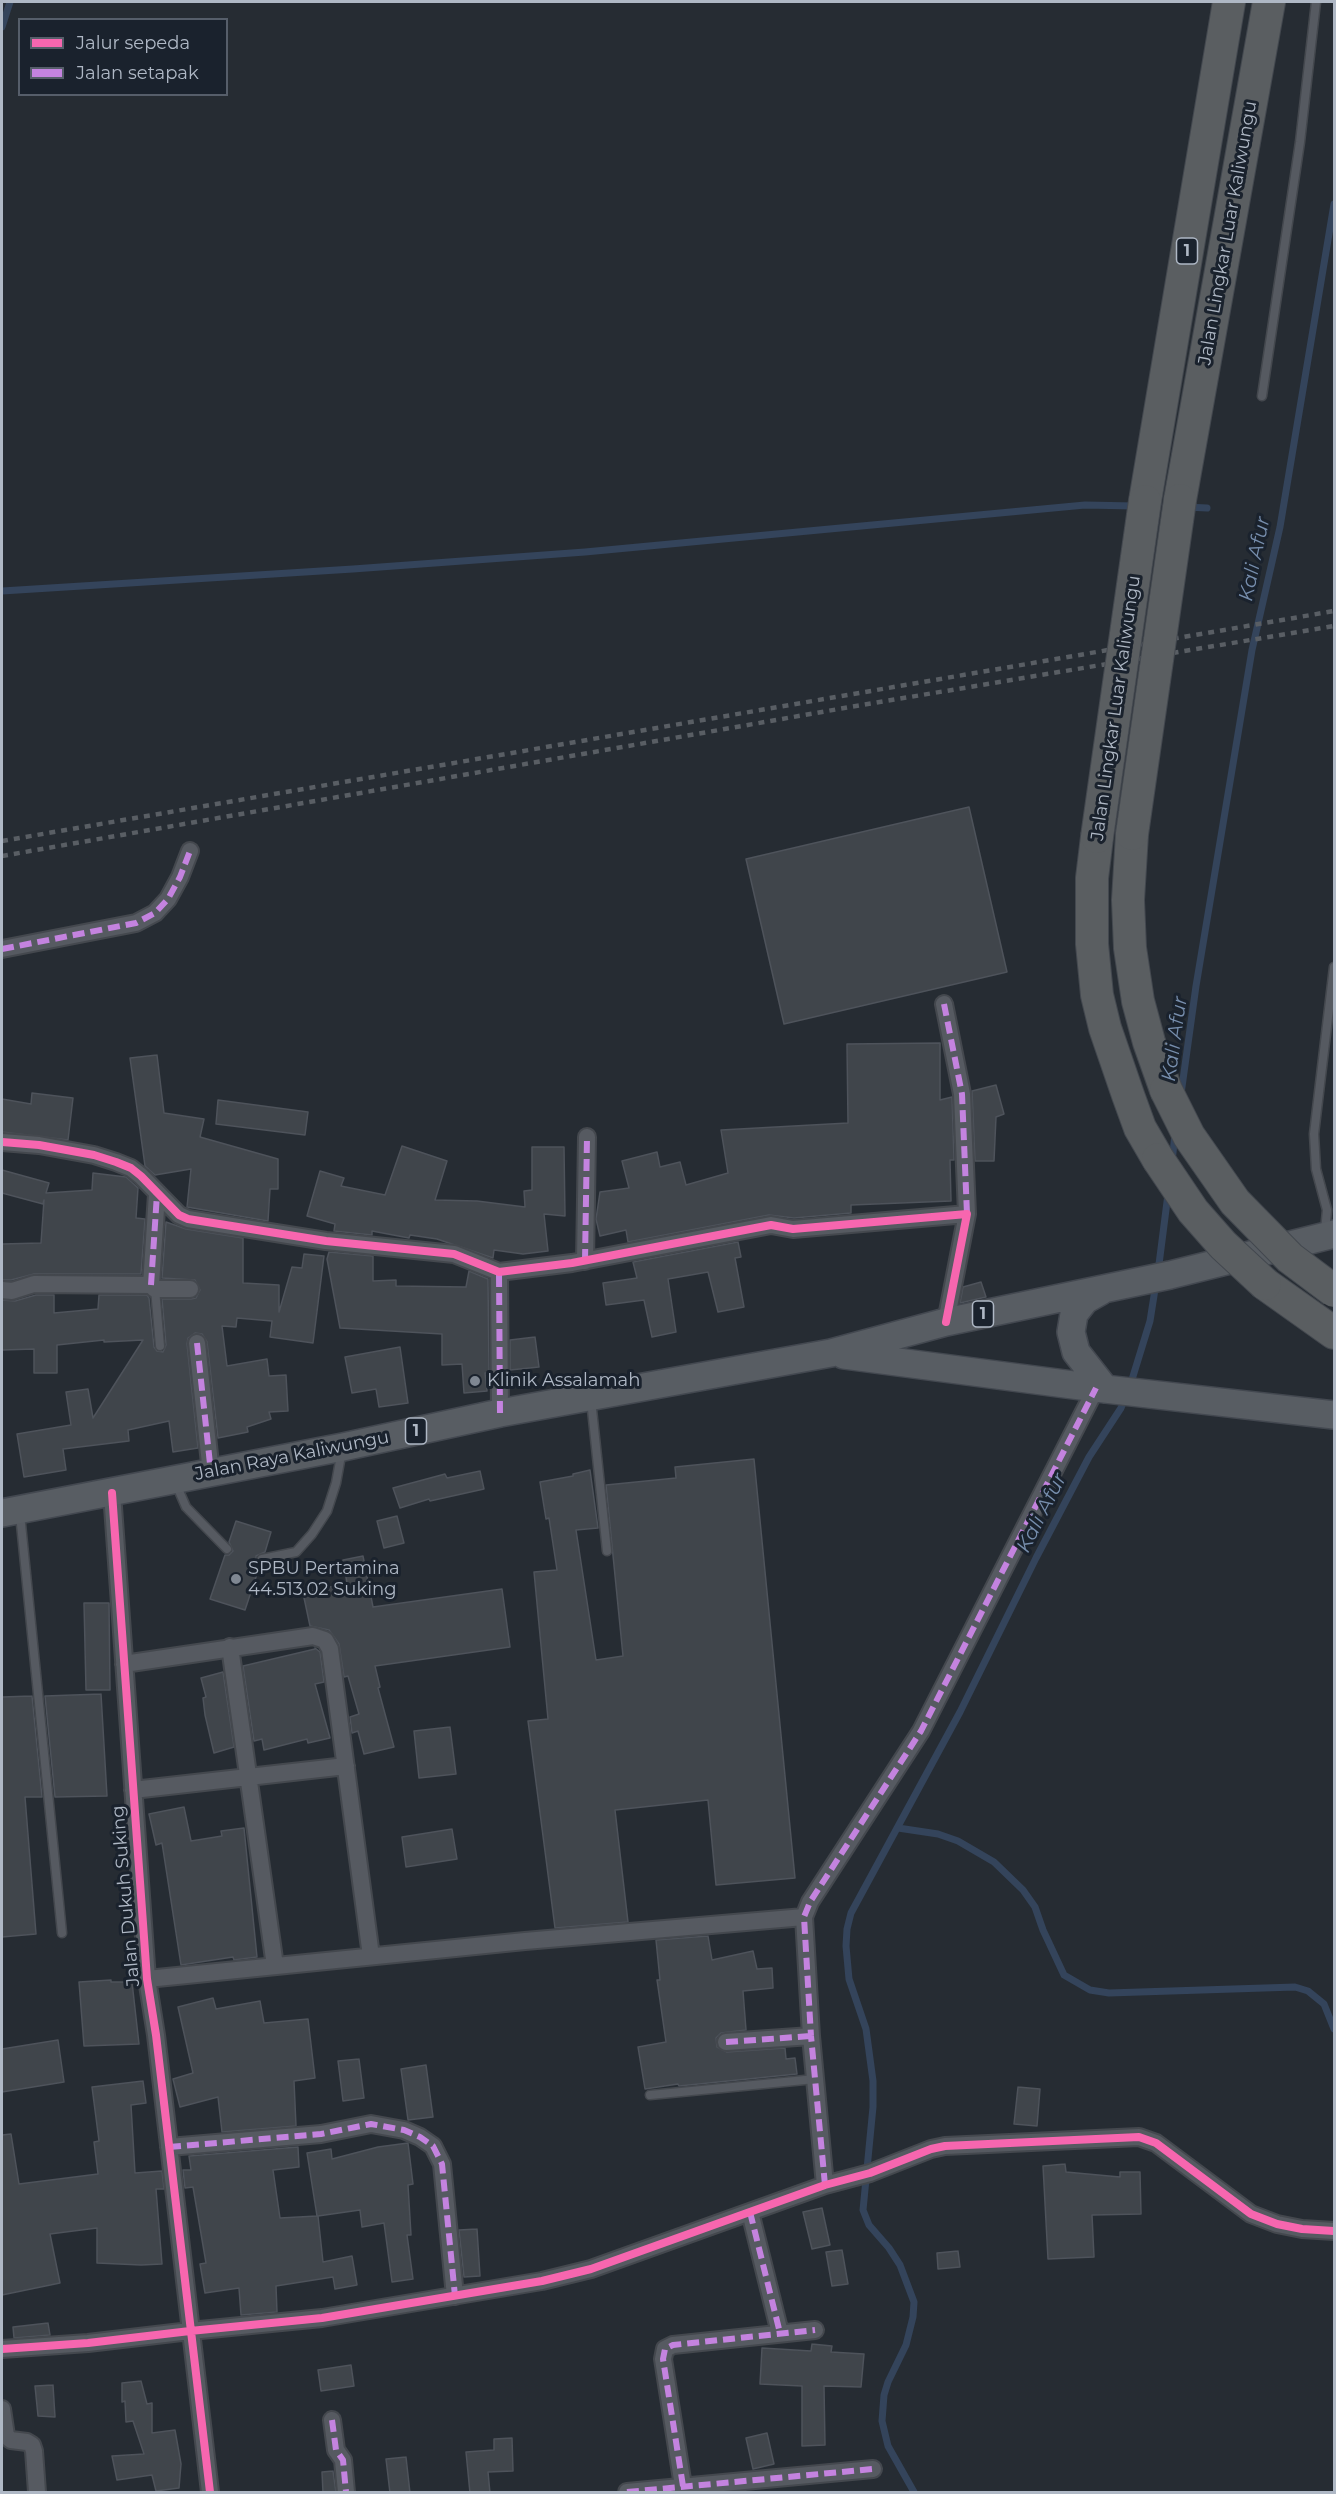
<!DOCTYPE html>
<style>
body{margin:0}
#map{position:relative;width:1336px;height:2494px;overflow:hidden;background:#262c33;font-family:Montserrat,sans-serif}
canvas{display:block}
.frame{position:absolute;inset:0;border:3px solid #afb8c5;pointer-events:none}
.legend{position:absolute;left:18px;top:18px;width:210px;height:78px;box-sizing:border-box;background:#1a222d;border:2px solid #565e6a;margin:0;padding:8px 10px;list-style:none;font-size:18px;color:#afb8c5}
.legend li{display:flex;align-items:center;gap:12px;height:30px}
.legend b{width:30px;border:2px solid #565e6a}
</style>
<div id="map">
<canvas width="1336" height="2494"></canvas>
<div class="frame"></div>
<ul class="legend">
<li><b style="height:8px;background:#f766af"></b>Jalur sepeda</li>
<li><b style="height:8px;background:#c483df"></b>Jalan setapak</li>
</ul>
</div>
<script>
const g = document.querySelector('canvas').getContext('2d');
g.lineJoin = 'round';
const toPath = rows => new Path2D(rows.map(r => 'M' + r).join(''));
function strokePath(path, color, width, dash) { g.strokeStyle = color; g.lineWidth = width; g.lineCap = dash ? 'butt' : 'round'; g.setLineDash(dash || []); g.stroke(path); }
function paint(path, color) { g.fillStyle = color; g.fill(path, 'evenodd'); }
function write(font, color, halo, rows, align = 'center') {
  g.font = font + ' Montserrat,sans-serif'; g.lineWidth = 6; g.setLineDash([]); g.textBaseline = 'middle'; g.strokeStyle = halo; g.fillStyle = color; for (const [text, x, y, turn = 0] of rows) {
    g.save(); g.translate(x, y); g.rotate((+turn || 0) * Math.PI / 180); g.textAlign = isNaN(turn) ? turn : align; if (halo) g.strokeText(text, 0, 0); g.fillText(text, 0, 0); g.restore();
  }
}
strokePath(toPath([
 [2,27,10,2],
 [1186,507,1207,508],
 [2,591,353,569,585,552,1085,505,1135,506],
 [1181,1094,1196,986,1252,650,1280,527,1334,204],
 [1172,1162,1175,1134],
 [1158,1272,1168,1194],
 [1130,1386,1150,1321,1156,1283],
 [898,1828,938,1834,958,1841,994,1862,1023,1890,1035,1907,1043,1930,1064,1975,1090,1990,1109,1993,1295,1987,1308,1991,1324,2004,1334,2029],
 [914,2492,888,2446,882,2421,884,2395,888,2382,906,2345,913,2317,914,2302,900,2265,889,2248,869,2225,863,2210,873,2107,873,2081,866,2029,849,1979,846,1946,847,1929,851,1913,960,1712,1036,1558,1089,1457,1121,1408,1126,1396]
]), '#34445b', 7);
const building = toPath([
 [969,807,1007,972,784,1024,746,859,969,807],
 [940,1043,940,1100,952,1097,954,1160,950,1160,951,1201,851,1205,851,1213,794,1218,769,1215,628,1242,626,1230,600,1236,596,1219,600,1192,629,1188,622,1161,657,1152,660,1167,680,1162,686,1185,728,1173,721,1130,848,1123,847,1044,940,1043],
 [157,1055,164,1113,204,1119,200,1137,278,1159,278,1189,270,1189,268,1221,187,1207,191,1169,155,1175,145,1166,130,1058,157,1055],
 [996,1085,1004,1114,996,1117,994,1161,975,1161,972,1091,996,1085],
 [32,1093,73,1098,68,1140,2,1132,2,1099,31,1104,32,1093],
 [218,1100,308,1112,305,1135,216,1124,218,1100],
 [402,1146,447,1161,435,1200,477,1201,525,1207,524,1191,532,1190,532,1147,564,1147,565,1216,544,1214,548,1251,523,1254,494,1250,493,1258,437,1239,410,1235,409,1238,372,1231,372,1235,334,1231,335,1224,307,1216,320,1171,344,1178,341,1186,385,1195,402,1146],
 [2,1170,49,1183,46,1193,92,1190,93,1173,126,1177,138,1188,136,1218,145,1219,141,1274,34,1274,11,1280,2,1280,2,1244,41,1243,44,1200,43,1204,2,1193,2,1170],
 [166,1222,186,1229,243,1238,243,1283,279,1285,279,1312,292,1267,302,1268,304,1254,324,1256,313,1343,270,1337,272,1321,237,1318,236,1327,222,1326,227,1366,267,1359,269,1376,286,1375,288,1411,269,1412,271,1419,247,1427,248,1432,218,1438,207,1342,202,1334,195,1333,188,1338,187,1344,198,1448,173,1452,169,1421,128,1430,129,1441,63,1449,66,1470,24,1477,17,1434,71,1425,66,1392,88,1389,93,1418,143,1340,104,1342,104,1340,57,1345,57,1373,34,1373,34,1349,2,1350,2,1300,15,1301,36,1295,54,1295,54,1313,98,1309,99,1295,147,1295,149,1298,154,1347,157,1351,163,1352,166,1345,162,1299,191,1299,196,1298,200,1290,195,1280,162,1278,166,1222],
 [738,1242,741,1257,735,1258,744,1307,718,1312,708,1272,668,1279,676,1332,652,1337,644,1300,606,1305,603,1283,637,1278,633,1262,738,1242],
 [329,1252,373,1256,373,1281,396,1280,396,1286,466,1287,469,1271,488,1279,489,1373,485,1373,487,1391,464,1393,462,1364,442,1365,442,1334,340,1328,327,1259,329,1252],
 [981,1282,986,1297,960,1303,963,1287,981,1282],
 [535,1337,539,1367,510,1370,510,1340,535,1337],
 [400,1347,408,1403,379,1407,376,1389,352,1393,345,1357,400,1347],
 [754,1459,795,1878,716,1885,708,1800,615,1810,628,1922,555,1928,528,1721,548,1719,534,1572,557,1570,549,1518,546,1519,540,1482,573,1476,573,1474,590,1470,598,1528,576,1530,596,1660,623,1656,606,1485,676,1478,675,1467,754,1459],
 [480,1471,484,1489,430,1501,429,1499,400,1508,393,1488,445,1474,447,1478,480,1471],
 [397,1516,404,1543,384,1548,377,1521,397,1516],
 [236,1521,271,1532,265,1552,256,1556,256,1561,260,1565,245,1610,210,1599,225,1555,229,1555,233,1551,229,1542,236,1521],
 [363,1556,373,1607,502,1589,510,1647,375,1666,380,1687,378,1688,394,1747,364,1754,358,1731,352,1733,350,1717,359,1714,348,1676,344,1677,339,1644,329,1630,310,1626,303,1593,347,1583,343,1560,363,1556],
 [84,1603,109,1603,110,1690,86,1690,84,1603],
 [315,1648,320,1652,324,1682,315,1684,330,1738,308,1743,307,1739,264,1750,262,1739,254,1741,243,1666,315,1649,315,1648],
 [223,1672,234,1747,214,1753,205,1715,203,1698,206,1697,201,1678,223,1672],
 [101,1694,107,1796,55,1797,45,1696,101,1694],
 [32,1696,42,1797,25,1797,36,1934,2,1937,2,1697,32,1696],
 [450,1727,456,1774,419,1778,414,1731,450,1727],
 [184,1807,191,1841,222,1836,221,1831,244,1828,257,1957,234,1960,233,1957,181,1965,162,1843,156,1845,149,1814,184,1807],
 [452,1829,457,1859,406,1867,402,1837,452,1829],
 [708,1936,712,1960,753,1951,757,1969,772,1968,773,1988,743,1991,746,2030,721,2033,716,2038,717,2047,727,2052,785,2048,786,2059,795,2058,797,2074,679,2086,678,2084,645,2089,638,2047,666,2042,657,1980,660,1980,656,1940,708,1936],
 [111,1980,111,1982,132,1982,139,2044,84,2046,79,1982,111,1980],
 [213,1998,216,2009,260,2001,264,2023,308,2019,315,2078,294,2081,296,2126,222,2132,218,2097,180,2107,173,2079,193,2073,178,2007,213,1998],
 [58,2040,64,2082,2,2092,2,2049,58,2040],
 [359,2059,364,2098,343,2101,338,2061,359,2059],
 [426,2065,433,2117,408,2120,401,2069,426,2065],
 [143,2081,146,2103,131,2105,135,2173,162,2171,164,2189,156,2189,162,2264,141,2265,97,2263,97,2228,50,2234,60,2283,2,2295,2,2135,11,2134,19,2184,98,2174,94,2142,99,2141,92,2087,143,2081],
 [1018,2087,1040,2089,1037,2126,1014,2124,1018,2087],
 [408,2143,413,2184,408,2185,411,2235,407,2235,413,2279,392,2282,384,2223,362,2227,360,2210,318,2216,323,2262,352,2256,357,2285,335,2289,333,2277,276,2286,277,2312,241,2315,239,2288,205,2293,200,2264,206,2263,193,2187,185,2188,183,2170,191,2170,189,2156,298,2147,299,2167,273,2170,280,2218,317,2216,307,2153,331,2149,332,2159,378,2147,408,2143],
 [1065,2164,1066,2172,1120,2177,1120,2172,1140,2172,1141,2214,1092,2215,1094,2257,1048,2259,1043,2166,1065,2164],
 [822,2208,830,2245,812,2249,803,2212,822,2208],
 [477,2229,480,2276,464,2277,459,2230,477,2229],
 [842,2250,848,2284,832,2286,826,2252,842,2250],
 [958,2251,960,2267,938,2269,937,2253,958,2251],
 [48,2323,50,2335,14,2338,13,2327,48,2323],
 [812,2344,832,2346,831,2352,864,2354,861,2387,824,2386,825,2445,802,2446,802,2386,760,2384,762,2348,811,2351,812,2344],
 [351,2365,354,2386,321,2391,318,2370,351,2365],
 [141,2381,147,2404,152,2403,152,2433,175,2430,181,2464,179,2488,156,2491,152,2475,117,2480,112,2456,144,2454,133,2421,126,2422,125,2401,122,2402,122,2383,141,2381],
 [53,2385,55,2417,38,2416,35,2386,53,2385],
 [767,2433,774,2464,753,2469,746,2438,767,2433],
 [512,2438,513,2471,488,2472,490,2493,470,2493,466,2452,494,2450,494,2439,512,2438],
 [406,2457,410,2493,390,2493,386,2459,406,2457],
 [333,2471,336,2493,323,2493,322,2472,333,2471]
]);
paint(building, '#40454b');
strokePath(building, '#4e535b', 1.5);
const lane = toPath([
 [1262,396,1300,142,1316,2],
 [1325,1231,1327,1210,1316,1169,1314,1134,1334,967],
 [155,1289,160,1346],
 [591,1400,607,1551],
 [176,1484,186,1507,227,1549],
 [20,1514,62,1933],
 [262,1559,296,1552,312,1534,327,1511,336,1483,342,1450],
 [650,2095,815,2079]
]);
const street = toPath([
 [2,949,136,923,155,913,168,899,180,877,190,851],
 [944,1004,962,1094,967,1214],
 [2,1142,39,1145,94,1155,116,1162,131,1168,141,1176,179,1215,188,1219,326,1241,454,1254,499,1272,572,1263,771,1225,793,1229,967,1214,946,1322],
 [585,1261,587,1137],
 [499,1272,500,1413],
 [151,1285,157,1194],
 [2,1290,12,1291,34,1284,151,1285,155,1289,190,1289],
 [197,1343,211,1473],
 [112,1493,147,1979,156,2035,210,2492],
 [230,1647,275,1966],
 [124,1664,313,1636,325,1640,330,1649,371,1956],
 [133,1790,346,1766],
 [147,1979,525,1941,804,1917],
 [726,2042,811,2036],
 [169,2147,321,2134,371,2124,404,2130,420,2137,433,2146,442,2164,455,2296],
 [825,2185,811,2036,804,1917,810,1902,921,1731,1096,1388],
 [750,2212,780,2333],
 [2,2349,88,2343,190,2331,322,2318,542,2281,591,2269,825,2185,870,2173,931,2149,945,2146,1139,2137,1156,2143,1251,2214,1277,2224,1302,2229,1334,2231],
 [2,2409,6,2436,11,2440,27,2442,32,2445,34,2451,37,2492],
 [332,2420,336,2450,343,2460,346,2492],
 [683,2486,663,2359,665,2349,673,2345,815,2330],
 [627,2492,873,2469]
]);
const primary = toPath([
 [1101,1291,1085,1300,1074,1314,1071,1332,1076,1352,1105,1389],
 [844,1355,1096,1388,1334,1415],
 [2,1513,343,1447,500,1413,831,1353,946,1322,1170,1275,1334,1234]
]);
const highway = toPath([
 [1180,500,1269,2],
 [1145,501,1229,2],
 [1132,834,1128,900,1130,948,1138,1001,1149,1042,1166,1090],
 [1097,837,1092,878,1092,944,1097,995,1105,1028,1128,1095,1140,1128,1158,1159],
 [1265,1284,1334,1333]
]);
strokePath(lane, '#44484e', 11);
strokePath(street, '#44484e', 20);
strokePath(primary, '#434850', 30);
strokePath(highway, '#43484f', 34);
strokePath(lane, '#565a61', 8);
strokePath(street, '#565a61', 16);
strokePath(primary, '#585d63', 27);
strokePath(highway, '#5a5e61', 32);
strokePath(toPath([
 [2,841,1334,611],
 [2,856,850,707,1334,626]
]), '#595e64', 4.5, [6, 6]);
const highwayBridge = toPath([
 [1132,834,1180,500],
 [1097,837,1145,501],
 [1166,1090,1189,1136,1235,1202,1290,1258,1334,1291],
 [1158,1159,1193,1211,1223,1245,1265,1284]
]);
strokePath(highwayBridge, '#43484f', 34, []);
strokePath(highwayBridge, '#5a5e61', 32);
strokePath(toPath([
 [2,949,136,923,155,913,168,899,180,877,190,851],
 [944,1004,962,1094,967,1214],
 [585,1261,587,1137],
 [151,1285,157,1194],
 [197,1343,211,1473],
 [500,1413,499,1272,504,1271],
 [726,2042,811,2036],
 [169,2147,321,2134,371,2124,404,2130,420,2137,433,2146,442,2164,455,2296],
 [825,2185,811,2036,804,1917,810,1902,921,1731,1096,1388],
 [750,2212,780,2333],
 [332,2420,336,2450,343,2460,346,2492],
 [683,2486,663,2359,665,2349,673,2345,815,2330],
 [627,2492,873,2469]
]), '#c483df', 6, [12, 6]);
strokePath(toPath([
 [2,1142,39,1145,94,1155,116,1162,131,1168,141,1176,179,1215,188,1219,326,1241,454,1254,499,1272,572,1263,771,1225,793,1229,967,1214,946,1322],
 [112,1493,147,1979,156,2035,210,2492],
 [2,2349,88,2343,190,2331,322,2318,542,2281,591,2269,825,2185,870,2173,931,2149,945,2146,1139,2137,1156,2143,1251,2214,1277,2224,1302,2229,1334,2231]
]), '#f766af', 8);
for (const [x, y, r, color] of [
 [475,1381,6,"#7f8792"],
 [236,1579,6,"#7f8792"]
]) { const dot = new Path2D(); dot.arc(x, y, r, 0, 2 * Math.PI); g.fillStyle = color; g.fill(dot); strokePath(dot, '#1a222d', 2); }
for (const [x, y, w] of [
 [1187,251,21],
 [983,1314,21],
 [416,1431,21]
]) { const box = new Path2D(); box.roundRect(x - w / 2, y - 13, w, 26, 4.5); g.fillStyle = '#1a222d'; g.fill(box); strokePath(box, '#afb8c5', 1.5); }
write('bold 16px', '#afb8c5', null, [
 ["1",1187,251],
 ["1",983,1314],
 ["1",416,1431]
]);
write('18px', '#afb8c5', '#1a222d', [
 ["Jalan Lingkar Luar Kaliwungu",1228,233,-80],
 ["Jalan Lingkar Luar Kaliwungu",1116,708,-82],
 ["Jalan Raya Kaliwungu",292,1456,-11],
 ["Jalan Dukuh Suking",126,1896,-95]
]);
write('18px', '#afb8c5', '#1a222d', [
 ["Klinik Assalamah",487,1381],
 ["SPBU Pertamina",248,1569],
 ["44.513.02 Suking",248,1590]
], 'left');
write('italic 20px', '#778ead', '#1a222d', [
 ["Kali Afur",1255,559,-78],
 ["Kali Afur",1175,1039,-82],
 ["Kali Afur",1042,1513,-63]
]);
</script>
